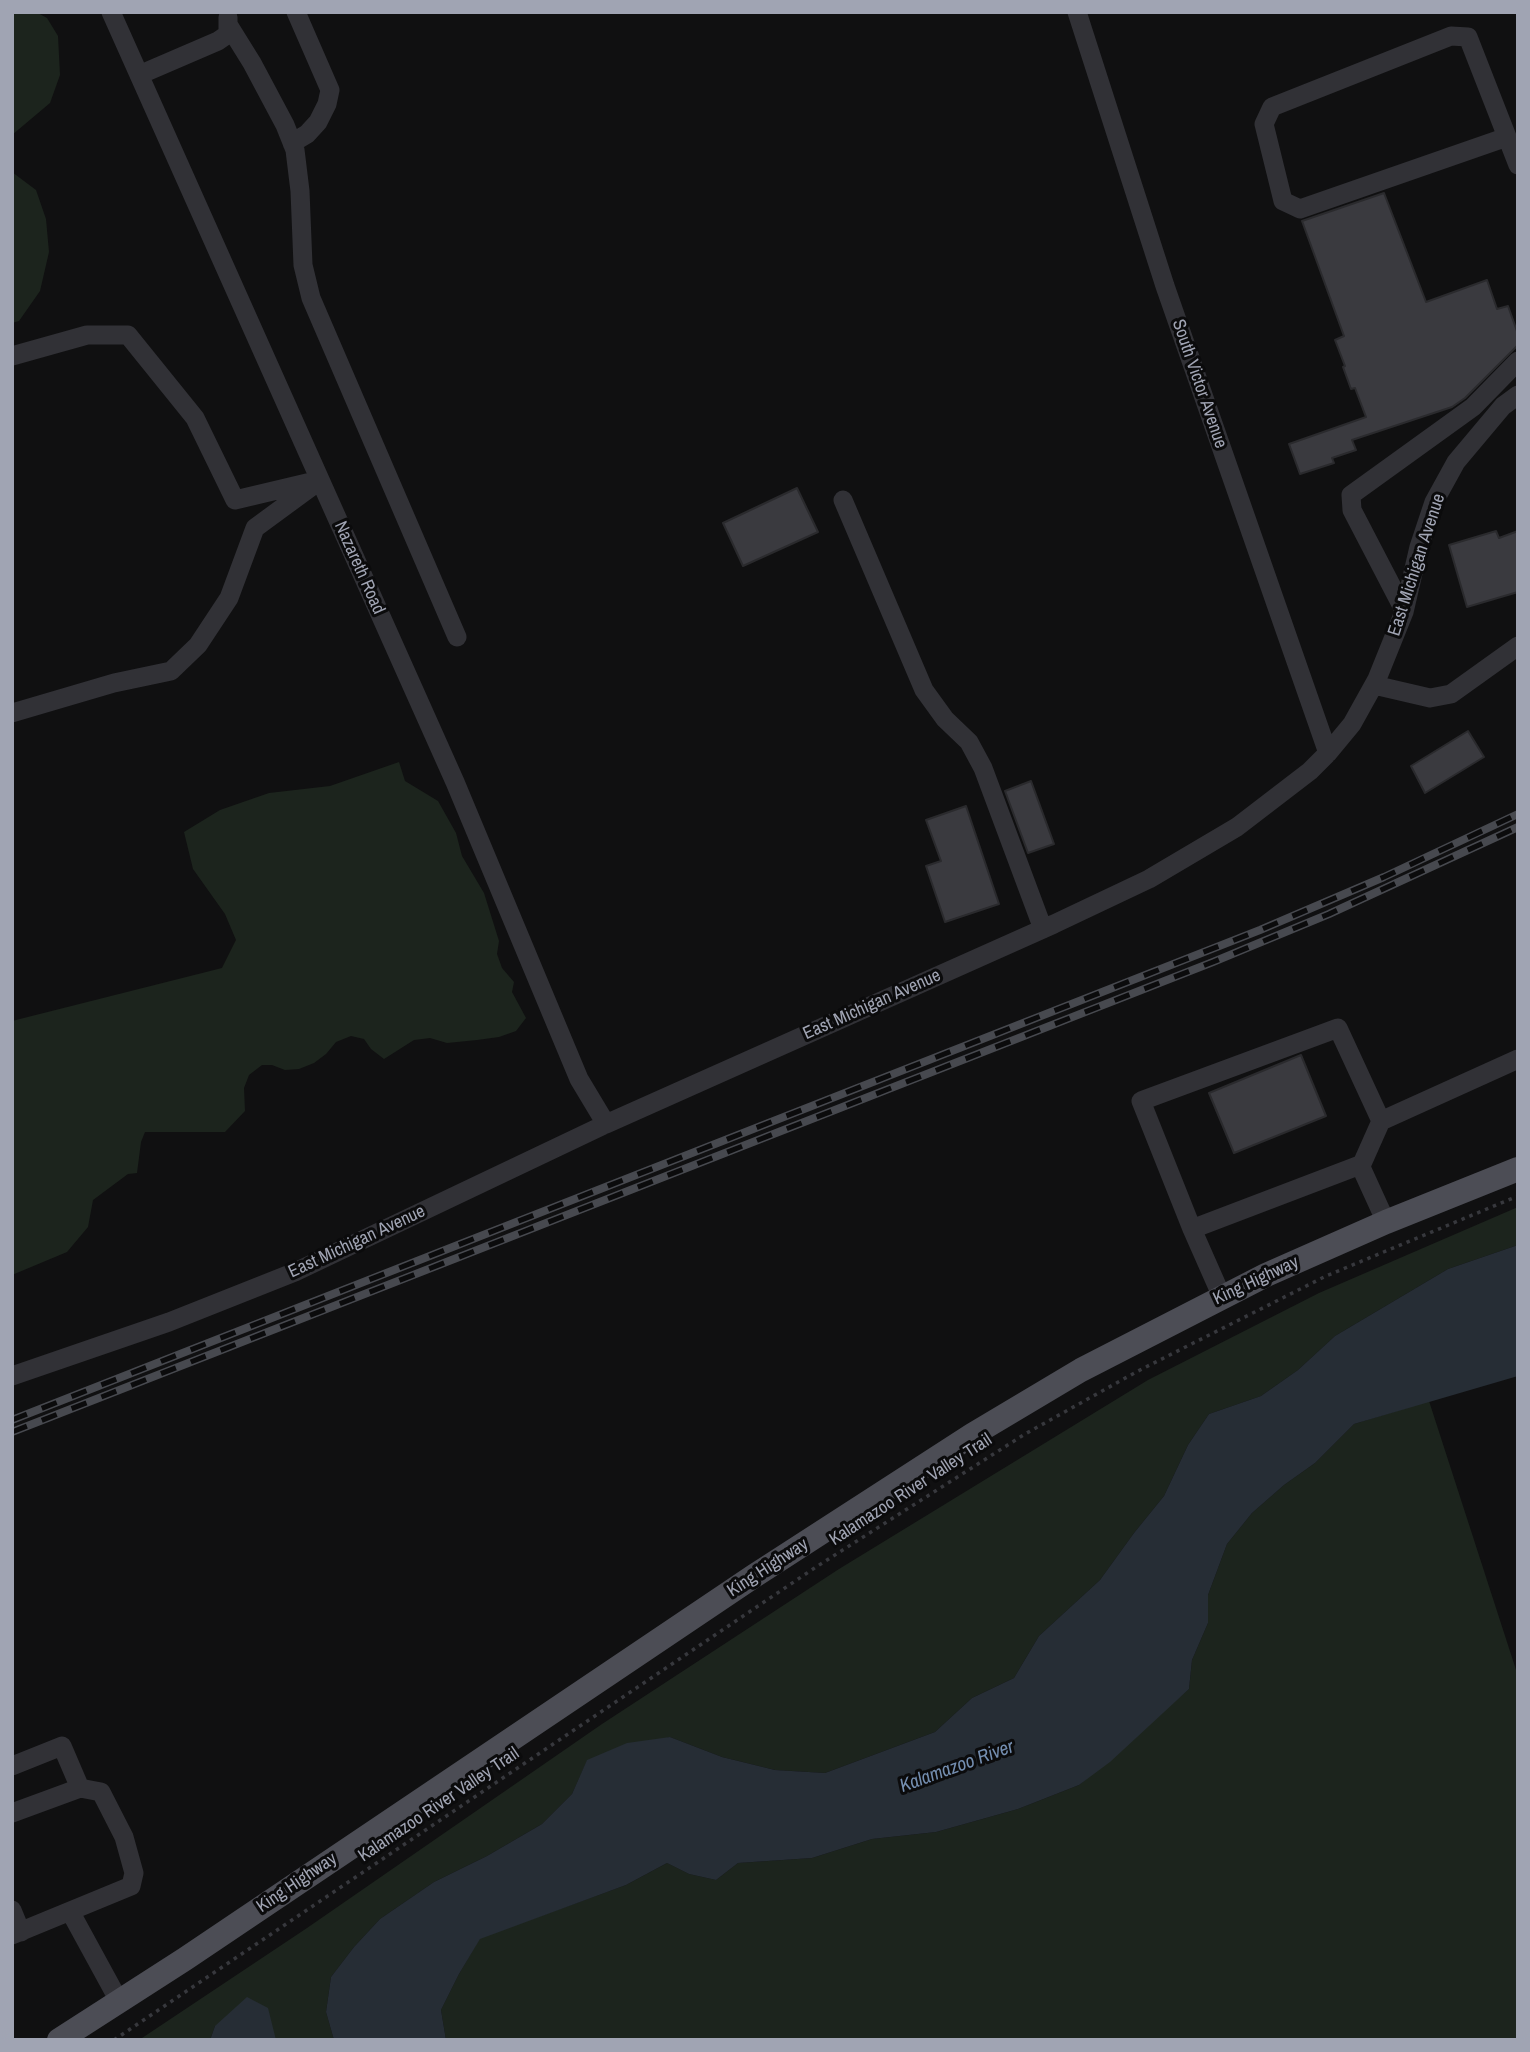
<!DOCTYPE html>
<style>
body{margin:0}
#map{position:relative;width:1530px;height:2052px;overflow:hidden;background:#101011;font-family:"Archivo Narrow",sans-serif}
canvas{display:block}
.frame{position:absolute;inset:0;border:14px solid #a0a4b3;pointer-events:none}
</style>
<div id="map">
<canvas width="1530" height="2052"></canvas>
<div class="frame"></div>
</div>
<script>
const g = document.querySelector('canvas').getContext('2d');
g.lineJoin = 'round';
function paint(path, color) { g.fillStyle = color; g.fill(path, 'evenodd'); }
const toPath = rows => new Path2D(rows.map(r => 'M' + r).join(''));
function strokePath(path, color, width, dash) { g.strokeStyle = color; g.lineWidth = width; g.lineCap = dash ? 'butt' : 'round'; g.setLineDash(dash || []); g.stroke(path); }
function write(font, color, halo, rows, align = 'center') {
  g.font = font + ' "Archivo Narrow",sans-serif'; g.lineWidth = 6; g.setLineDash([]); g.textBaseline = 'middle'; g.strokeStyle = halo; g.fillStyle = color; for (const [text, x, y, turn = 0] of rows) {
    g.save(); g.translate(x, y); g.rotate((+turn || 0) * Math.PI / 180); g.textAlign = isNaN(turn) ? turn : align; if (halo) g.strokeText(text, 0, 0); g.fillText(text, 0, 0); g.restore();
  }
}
paint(toPath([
 [12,12,36,12,47,18,58,36,60,75,50,103,12,135],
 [12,172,36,190,46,219,49,252,40,291,19,321,12,323],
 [399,762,405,781,438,801,456,833,462,856,484,893,499,941,497,954,502,968,514,982,512,992,526,1018,516,1031,499,1037,477,1040,447,1043,430,1038,414,1040,384,1059,371,1049,364,1039,351,1036,336,1042,326,1054,314,1063,299,1069,285,1070,272,1065,262,1065,249,1075,244,1088,245,1111,225,1132,145,1132,141,1142,137,1173,128,1174,93,1200,88,1227,67,1252,12,1275,12,1021,222,968,236,940,225,914,193,869,184,832,220,810,269,793,330,786],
 [1518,1207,1518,1245,1448,1269,1335,1336,1298,1370,1261,1396,1209,1414,1188,1445,1164,1496,1134,1533,1100,1580,1039,1636,1014,1678,972,1698,935,1732,825,1773,775,1770,722,1757,670,1737,587,1761,572,1794,542,1824,487,1856,434,1882,380,1919,354,1947,331,1977,326,2012,334,2040,276,2040,215,2026,210,2040,139,2040,307,1928,602,1724,839,1569,1148,1380,1319,1293],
 [1429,1401,1518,1676,1518,2040,446,2040,441,2010,459,1974,480,1938,626,1885,667,1863,689,1874,716,1880,738,1863,812,1858,872,1839,936,1832,1018,1809,1079,1785,1189,1689,1192,1660,1208,1623,1208,1595,1227,1544,1252,1513,1284,1485,1315,1463,1354,1424]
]), '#1c241d');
paint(toPath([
 [1518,1245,1518,1376,1354,1424,1315,1463,1284,1485,1252,1513,1227,1544,1208,1595,1208,1623,1192,1660,1189,1689,1110,1762,1079,1785,1018,1809,936,1832,872,1839,812,1858,738,1863,716,1880,689,1874,667,1863,626,1885,480,1939,459,1974,441,2010,446,2040,334,2040,326,2012,331,1977,354,1947,380,1919,434,1882,487,1856,542,1824,572,1794,587,1760,627,1743,670,1737,722,1757,775,1770,825,1773,935,1732,972,1698,1014,1678,1039,1636,1100,1580,1134,1533,1164,1496,1188,1445,1209,1414,1261,1396,1298,1370,1335,1336,1448,1269],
 [247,1997,268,2008,276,2040,210,2040,215,2026]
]), '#262d35');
const building = toPath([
 [1384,193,1426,302,1487,280,1497,309,1508,306,1518,334,1518,345,1465,398,1452,407,1352,440,1356,450,1332,458,1334,463,1300,474,1289,444,1366,417,1355,388,1351,389,1343,367,1345,366,1335,340,1344,336,1302,221,1384,193],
 [797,488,818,532,743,566,723,523,797,488],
 [1496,531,1499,538,1518,531,1518,592,1467,607,1449,545,1496,531],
 [1468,731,1484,757,1425,793,1411,766,1468,731],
 [1031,781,1054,844,1028,853,1005,791,1031,781],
 [966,806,999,904,945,922,926,866,941,861,926,820,966,806],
 [1301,1055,1326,1116,1234,1153,1209,1093,1301,1055]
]);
paint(building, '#3a3a3f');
strokePath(building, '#2a2a2d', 2);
strokePath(toPath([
 [114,2040,816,1567,1025,1434,1138,1371,1326,1276,1518,1196]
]), '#37383d', 3.5, [3.5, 5]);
strokePath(toPath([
 [111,12,455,782,579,1079,606,1124],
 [1077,12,1165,286,1328,753],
 [229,26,252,63,285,125,295,150,300,191,303,265,311,298,457,637],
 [139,75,218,41,228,34,228,17],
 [1507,137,1300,209,1283,201,1264,124,1272,107,1451,36,1468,37,1518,165],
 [292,143,307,134,318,122,327,104,330,90,296,12],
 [12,356,87,335,128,335,195,418,235,500,311,482],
 [843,500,924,690,945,719,969,742,983,768,1043,929],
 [1404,610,1352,510,1351,495,1473,407,1518,361],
 [1374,685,1430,698,1451,694,1518,646],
 [12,713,114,683,171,671,198,645,229,598,255,528,319,481],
 [1361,1166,1381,1121],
 [1192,1229,1141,1101,1338,1028,1381,1121,1518,1059],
 [1222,1297,1192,1229,1360,1165,1386,1222],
 [12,1376,169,1322,295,1272,606,1124,1054,924,1149,879,1237,827,1310,771,1328,753,1352,724,1377,679,1404,612,1419,547,1434,502,1456,462,1503,406,1518,395],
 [12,1766,62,1746,80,1788,101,1792,124,1837,134,1873,131,1886,12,1935],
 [12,1813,80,1788],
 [12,1910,21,1932],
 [71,1913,119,2001]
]), '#313136', 19);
strokePath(toPath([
 [59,2040,185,1959,754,1576,972,1435,1081,1370,1266,1275,1386,1222,1518,1169]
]), '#4c4d55', 24);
const rail = toPath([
 [12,1420,1260,930,1384,877,1518,814],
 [12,1432,1213,962,1329,914,1518,827]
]);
strokePath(rail, '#47494f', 8);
strokePath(rail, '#0b0b0c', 5, [16]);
write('18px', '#a0a4b3', '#0b0b0c', [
 ["South Victor Avenue",1199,384,71],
 ["East Michigan Avenue",1417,565,-72],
 ["Nazareth Road",359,568,66],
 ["East Michigan Avenue",872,1005,-24],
 ["East Michigan Avenue",357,1242,-25],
 ["King Highway",1256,1281,-25],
 ["Kalamazoo River Valley Trail",911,1490,-33],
 ["King Highway",768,1568,-33],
 ["Kalamazoo River Valley Trail",439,1805,-34],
 ["King Highway",297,1883,-34]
]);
write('italic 19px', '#748eb0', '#0b0b0c', [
 ["Kalamazoo River",957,1767,-20]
]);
</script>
